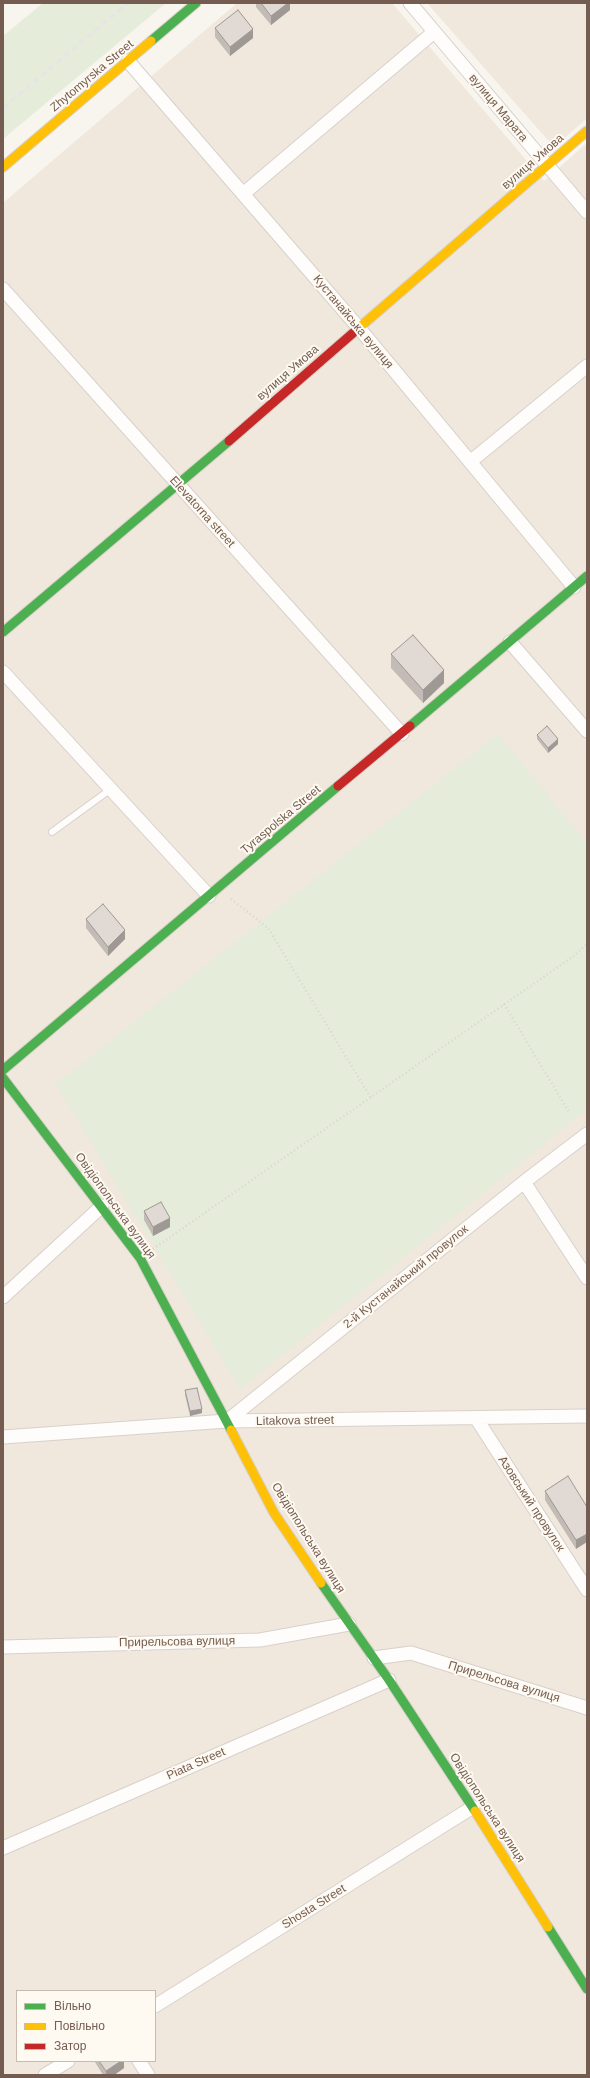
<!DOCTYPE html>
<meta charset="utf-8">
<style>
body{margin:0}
#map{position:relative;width:590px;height:2078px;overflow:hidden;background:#f8f4ee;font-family:Arial,sans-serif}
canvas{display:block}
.frame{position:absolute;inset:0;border:4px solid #745d50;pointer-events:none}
.legend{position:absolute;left:16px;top:1990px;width:140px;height:72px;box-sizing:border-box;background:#fef9f1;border:1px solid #c7bbb1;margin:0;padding:5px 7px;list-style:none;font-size:12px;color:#745d50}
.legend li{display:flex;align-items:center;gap:8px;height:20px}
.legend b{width:20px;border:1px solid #c7bbb1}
</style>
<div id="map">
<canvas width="590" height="2078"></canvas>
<div class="frame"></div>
<ul class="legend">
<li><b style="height:5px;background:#4caf50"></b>Вільно</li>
<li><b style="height:5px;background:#ffc107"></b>Повільно</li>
<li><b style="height:5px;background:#c62828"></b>Затор</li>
</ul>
</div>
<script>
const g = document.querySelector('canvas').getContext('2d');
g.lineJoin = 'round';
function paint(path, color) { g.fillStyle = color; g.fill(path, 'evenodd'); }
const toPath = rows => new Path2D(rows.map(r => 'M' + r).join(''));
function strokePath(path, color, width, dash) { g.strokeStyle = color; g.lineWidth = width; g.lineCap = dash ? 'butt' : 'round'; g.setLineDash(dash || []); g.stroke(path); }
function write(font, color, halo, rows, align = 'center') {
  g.font = font + ' Arial,sans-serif'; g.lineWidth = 4; g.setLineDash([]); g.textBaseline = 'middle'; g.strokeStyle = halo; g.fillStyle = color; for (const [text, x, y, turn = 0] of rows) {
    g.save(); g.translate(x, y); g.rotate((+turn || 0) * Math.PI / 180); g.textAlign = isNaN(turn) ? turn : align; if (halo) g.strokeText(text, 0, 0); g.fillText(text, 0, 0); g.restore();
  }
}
paint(toPath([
 [237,3,392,3,544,181,587,143,587,2075,3,2075,3,203],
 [17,1991,155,1991,155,2061,17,2061],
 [427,3,587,3,587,118,554,147]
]), '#f0e7dd');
paint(toPath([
 [43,3,166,3,3,139,3,36],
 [498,734,587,844,587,1109,240,1389,56,1084]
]), '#e5edda');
const lane = toPath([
 [52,832,111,789]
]);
const street = toPath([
 [410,3,587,212],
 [128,61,359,328,574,587],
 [243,194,434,32],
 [3,289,402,734],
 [470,462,587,366],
 [510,642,587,731],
 [3,672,209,896],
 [524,1182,587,1278],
 [3,1297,102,1206],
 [476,1418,587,1590],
 [227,1421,524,1182,587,1134],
 [3,1437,227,1421,587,1416],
 [3,1647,260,1640,349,1624],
 [374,1658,411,1653,587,1708],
 [3,1848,389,1680],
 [155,2006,473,1807],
 [139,2061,148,2075],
 [45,2075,68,2061]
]);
const fast = toPath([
 [151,41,196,3],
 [3,632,229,441],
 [410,726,587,576],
 [3,1070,338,786],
 [3,1078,140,1258,231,1430],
 [321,1583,389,1680,475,1811],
 [548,1927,587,1989]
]);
const slow = toPath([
 [3,167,151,41],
 [353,333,587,131],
 [231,1430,274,1513,321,1583],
 [475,1811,548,1927]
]);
const jam = toPath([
 [229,441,353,333],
 [338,786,410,726]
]);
strokePath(lane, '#d7d1cc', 8);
strokePath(street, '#d7d1cc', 15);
strokePath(fast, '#d6d0c9', 11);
strokePath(slow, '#d6d0c9', 11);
strokePath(jam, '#d6d0c9', 11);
strokePath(toPath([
 [231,899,268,928,371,1098],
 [504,1004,569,1112],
 [153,1249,575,955,587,944]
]), '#dad4d0', 2.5, [1, 3]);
strokePath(lane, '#fefdfc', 6);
strokePath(street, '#fefdfc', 13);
strokePath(fast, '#4caf50', 9);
strokePath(slow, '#ffc107', 9);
strokePath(jam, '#c62828', 9);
strokePath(toPath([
 [3,108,128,3]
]), '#e6e4e6', 3, [6, 4]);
paint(toPath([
 [256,3,290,3,290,10,271,25,256,7],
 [215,28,253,38,230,56,215,37],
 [391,654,444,683,423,703,391,668],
 [537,735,558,744,548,753,537,739],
 [86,919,125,939,108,956,86,928],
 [144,1211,170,1227,153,1236,144,1220],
 [185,1390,202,1413,190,1416,185,1395],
 [545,1491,587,1507,576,1549,545,1500],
 [95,2061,124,2061,124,2068,114,2075,103,2075,95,2062]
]), '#c2bbb6');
paint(toPath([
 [288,3,290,3,290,10,271,25,271,16],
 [253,29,253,38,230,56,230,47],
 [444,670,444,683,423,703,423,690],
 [558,739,558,744,548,753,548,748],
 [125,930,125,939,108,956,108,947],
 [170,1218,170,1227,153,1236,153,1227],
 [202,1409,202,1413,190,1416,190,1411],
 [587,1534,587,1542,576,1549,576,1540],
 [121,2061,124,2061,124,2068,114,2075,106,2075,106,2071]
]), '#9e9994');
const building = toPath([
 [261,3,288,3,271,16,261,3],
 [238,10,253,29,230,47,215,28,238,10],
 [413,635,444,670,423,690,391,654,413,635],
 [547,726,558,739,548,748,537,735,547,726],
 [103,904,125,930,108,947,86,919,103,904],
 [161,1202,170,1218,153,1227,144,1211,161,1202],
 [197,1388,202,1409,190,1411,185,1390,197,1388],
 [568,1476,587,1507,587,1534,576,1540,545,1491,568,1476],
 [99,2061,121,2061,106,2071,99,2061]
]);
paint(building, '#e1dad4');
strokePath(building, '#9e9994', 1);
write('12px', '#745d50', '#fef9f1', [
 ["Zhytomyrska Street",92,76,-40],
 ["вулиця Марата",498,108,50],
 ["вулиця Умова",533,162,-41],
 ["Кустанайська вулиця",353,322,50],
 ["вулиця Умова",288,373,-41],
 ["Elevatorna street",202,512,48],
 ["Tyraspolska Street",281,820,-40],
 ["Овідіопольська вулиця",115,1206,54],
 ["2-й Кустанайський провулок",406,1277,-39],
 ["Litakova street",295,1421,-1],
 ["Азовський провулок",531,1504,57],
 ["Овідіопольська вулиця",308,1538,58],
 ["Прирельсова вулиця",177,1642,-1],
 ["Прирельсова вулиця",504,1682,17],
 ["Piata Street",196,1764,-24],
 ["Овідіопольська вулиця",487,1808,57],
 ["Shosta Street",314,1907,-32]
]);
</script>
